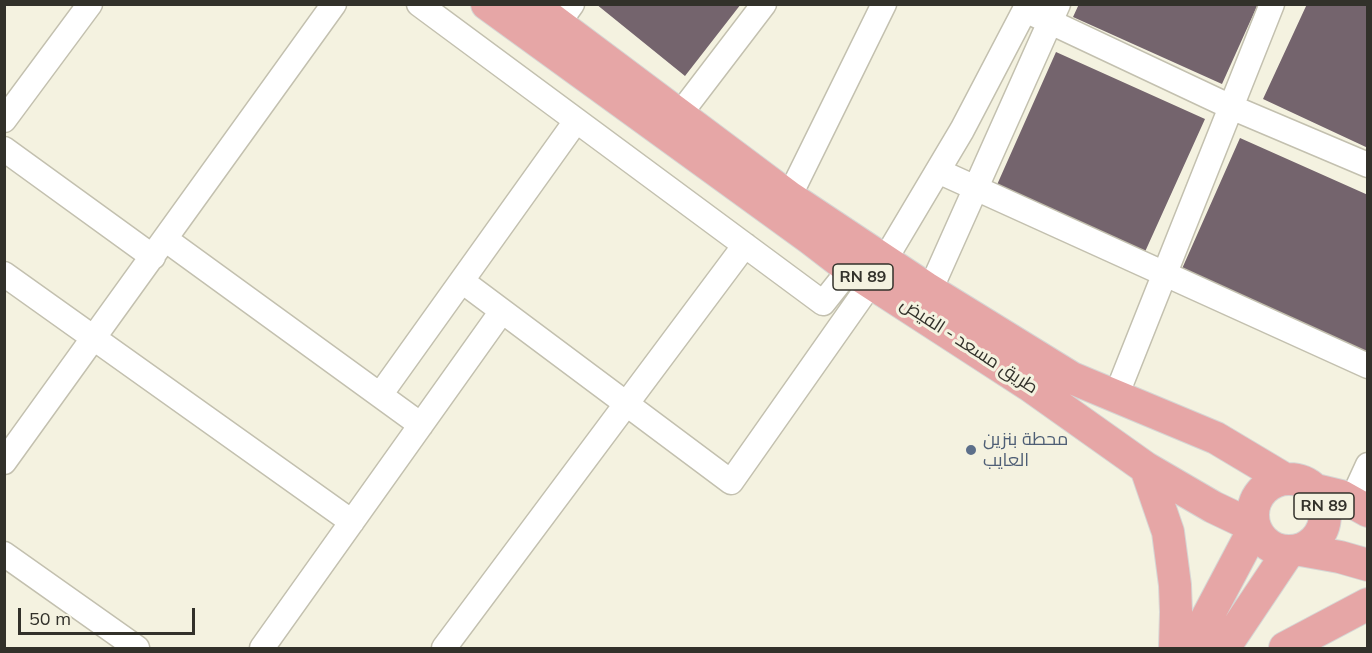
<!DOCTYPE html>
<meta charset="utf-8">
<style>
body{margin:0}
#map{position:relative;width:1372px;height:653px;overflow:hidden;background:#f4f2e0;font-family:Mulish,sans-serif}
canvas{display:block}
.frame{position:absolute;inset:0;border:6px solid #32312a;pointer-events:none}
.scale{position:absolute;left:18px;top:608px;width:177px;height:27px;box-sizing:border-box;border:3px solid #32312a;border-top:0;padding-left:8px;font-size:18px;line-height:21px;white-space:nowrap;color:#32312a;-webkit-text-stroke:4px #f4f2e0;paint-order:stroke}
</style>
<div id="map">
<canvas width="1372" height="653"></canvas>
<div class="frame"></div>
<div class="scale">50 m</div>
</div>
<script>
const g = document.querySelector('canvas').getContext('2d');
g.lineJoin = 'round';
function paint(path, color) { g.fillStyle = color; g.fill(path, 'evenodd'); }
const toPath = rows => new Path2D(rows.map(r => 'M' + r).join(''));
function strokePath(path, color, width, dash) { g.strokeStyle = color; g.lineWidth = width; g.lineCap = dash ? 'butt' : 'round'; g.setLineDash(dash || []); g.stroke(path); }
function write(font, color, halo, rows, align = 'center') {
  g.font = font + ' Mulish,Cairo,sans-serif'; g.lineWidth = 6; g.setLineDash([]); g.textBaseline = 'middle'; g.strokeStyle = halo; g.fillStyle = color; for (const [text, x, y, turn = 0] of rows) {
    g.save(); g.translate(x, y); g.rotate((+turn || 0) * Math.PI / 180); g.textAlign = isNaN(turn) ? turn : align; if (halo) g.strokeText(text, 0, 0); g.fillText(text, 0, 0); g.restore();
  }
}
paint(toPath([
 [596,4,741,4,685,76],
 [1079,4,1258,4,1222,84,1073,17],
 [1307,4,1368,4,1368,148,1263,99],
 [1056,52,1205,119,1144,254,996,187],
 [1240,138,1368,195,1368,354,1181,271]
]), '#74646d');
const minor = toPath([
 [419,4,823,303,850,269],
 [1025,10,1231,107,1368,165],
 [549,36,572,4],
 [680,114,764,4],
 [4,120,90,4],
 [4,149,153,257],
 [938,171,1368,366],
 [789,197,884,4],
 [165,239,421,425],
 [4,274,352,522],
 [462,281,731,482,871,283,962,130,1028,4],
 [923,306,1058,4],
 [380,395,576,121],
 [1116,396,1272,4],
 [4,462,334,4],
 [1351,502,1368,465],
 [4,554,137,648],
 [262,648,502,311],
 [444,648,745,245]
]);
const major = toPath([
 [487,4,811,239,850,269,1029,385,1146,468,1213,507,1255,527,1191,648],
 [531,4,789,197,926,288,1072,378,1216,438,1283,478],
 [1146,468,1168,532,1175,585,1176,612,1175,648],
 '1253 515a36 36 0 1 1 72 0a36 36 0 1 1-72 0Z',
 [1316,490,1341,496,1368,511],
 [1301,550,1340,557,1368,565],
 [1224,648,1289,551],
 [1285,648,1368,604]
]);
strokePath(minor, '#c3c0af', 27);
strokePath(major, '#d6d6d4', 34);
strokePath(minor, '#fff', 24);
strokePath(major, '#e6a6a6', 32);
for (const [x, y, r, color] of [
 [971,450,6,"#5c6f8a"]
]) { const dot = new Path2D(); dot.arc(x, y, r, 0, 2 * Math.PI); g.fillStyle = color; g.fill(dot); strokePath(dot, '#f4f2e0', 2); }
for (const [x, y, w] of [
 [863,277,60],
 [1324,506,60]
]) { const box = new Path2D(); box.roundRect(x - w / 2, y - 13, w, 26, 4.5); g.fillStyle = '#f4f2e0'; g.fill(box); strokePath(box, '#32312a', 1.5); }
write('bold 16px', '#32312a', null, [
 ["RN 89",863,277],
 ["RN 89",1324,506]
]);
write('18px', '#32312a', '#f4f2e0', [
 ["طريق مسعد - الفيض",969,346,33]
]);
write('18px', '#4e5e75', '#f4f2e0', [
 ["محطة بنزين",983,440],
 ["العايب",983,461]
], 'left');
</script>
